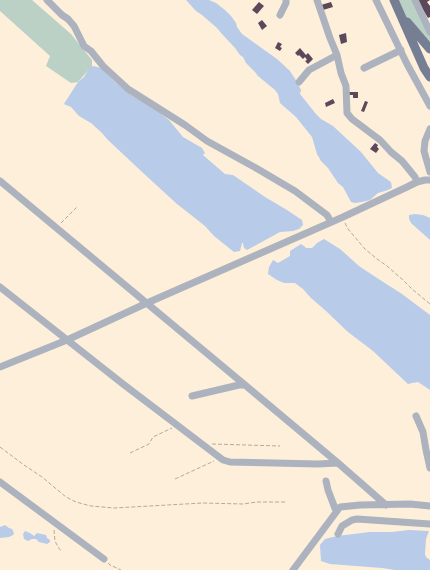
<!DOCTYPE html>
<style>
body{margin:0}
canvas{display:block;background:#fdefda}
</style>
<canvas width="430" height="570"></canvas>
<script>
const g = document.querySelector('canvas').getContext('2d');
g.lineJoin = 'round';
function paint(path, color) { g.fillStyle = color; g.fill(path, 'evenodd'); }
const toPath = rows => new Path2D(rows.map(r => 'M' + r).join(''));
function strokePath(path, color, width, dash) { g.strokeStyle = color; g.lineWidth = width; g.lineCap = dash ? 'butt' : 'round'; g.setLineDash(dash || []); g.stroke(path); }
paint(toPath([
 [0,0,32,0,71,34,92,60,92,66,78,82,71,83,46,66,50,56,0,11],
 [396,0,413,0,430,35,430,46,406,18]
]), '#bbd1c6');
paint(toPath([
 [186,0,209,0,216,3,225,10,231,16,236,23,237,27,242,34,277,59,290,71,297,82,301,90,300,94,316,114,321,119,333,126,361,152,378,173,391,182,392,188,388,190,378,193,370,200,362,202,355,203,351,202,343,187,338,183,328,168,321,161,317,154,312,137,296,117,280,103,278,94,275,90,258,76,255,72,246,63,243,57,240,55,235,48,222,34,217,28,202,15,196,11],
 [93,66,101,68,116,83,131,95,156,110,169,120,183,137,202,148,205,153,203,155,225,174,233,175,265,197,287,210,302,220,303,225,299,229,293,231,280,232,247,250,244,248,243,243,242,243,240,251,234,252,214,236,205,226,177,204,141,171,108,140,102,133,91,123,79,116,71,107,64,104,78,82,84,77,90,67],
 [415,214,423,215,430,218,430,240,411,223,409,219,409,215],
 [324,239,340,249,359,266,377,278,402,294,430,315,430,390,418,382,412,383,408,384,373,351,348,332,326,311,311,298,303,289,295,283,284,283,277,280,268,274,269,267,273,260,278,263,290,256,290,251,301,244,304,246,306,248,312,248,317,243],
 [5,525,9,528,12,529,14,533,13,535,9,537,0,538,0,527],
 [409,530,429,531,426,539,425,554,426,557,430,560,430,570,395,570,382,568,330,564,321,561,320,545,325,539,337,536,370,532,392,532],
 [25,531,30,533,34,536,37,533,46,535,47,538,50,540,50,542,47,544,39,542,36,539,32,539,28,541,24,539,23,534]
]), '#b8cbe8');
paint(toPath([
 [417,0,430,0,427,2,430,6,430,17,428,18],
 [259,2,264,6,257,14,252,10],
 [331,2,333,7,323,10,321,5],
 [262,20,267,26,262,30,258,23],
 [346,33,347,42,341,44,339,35],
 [278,42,282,44,280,47,282,48,280,51,275,48],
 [300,48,306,55,308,53,313,59,308,64,305,61,307,60,305,57,303,59,299,55,298,56,295,53],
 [349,92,358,92,358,98,353,98,353,95,349,95],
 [333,99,335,103,326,107,325,103],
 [365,101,368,102,364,112,361,111],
 [375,143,378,145,377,147,379,149,376,153,370,149]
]), '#5c485b');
strokePath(toPath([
 [61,223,78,206],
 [345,223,348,229,365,249,377,259,387,266,403,280,412,289,430,304],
 [212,444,280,446],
 [0,447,24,465,42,477,66,497,76,502,91,506,114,508,203,503,243,504,257,502,286,502],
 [130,453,149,444,153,437,172,428],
 [175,479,214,461],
 [54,530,55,541,58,547,61,551],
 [108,563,110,565,121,570]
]), '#b5a998', 1, [4, 2]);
strokePath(toPath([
 [47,0,62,15,68,19,74,26,84,46,91,51,103,66,128,89,185,125,207,141,256,168,295,191,327,215,331,222],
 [317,0,330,38,337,55,341,73,346,86,347,113,352,119,380,140,391,152,402,161,415,177,417,182,425,180,430,180],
 [376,0,407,64,430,106],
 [415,0,430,32],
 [280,15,286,3,286,0],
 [364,68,401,50],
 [299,82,309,70,337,55],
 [430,129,425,141,424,151,430,172],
 [0,181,245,385,338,463,386,505],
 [0,287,123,384,223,460,230,462,318,464,338,463],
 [0,367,67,340,147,303,343,217,407,187,417,182],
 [192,396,239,385,245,385],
 [416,416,423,432,426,450,430,468],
 [326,481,328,490,336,511],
 [0,482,104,559],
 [338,534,342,526,352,520,357,519,430,524],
 [293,570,340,507,360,505,410,504,430,506]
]), '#adb3be', 7);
strokePath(toPath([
 [394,0,424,68,430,77],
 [407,22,430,49]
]), '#757e93', 9);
</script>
